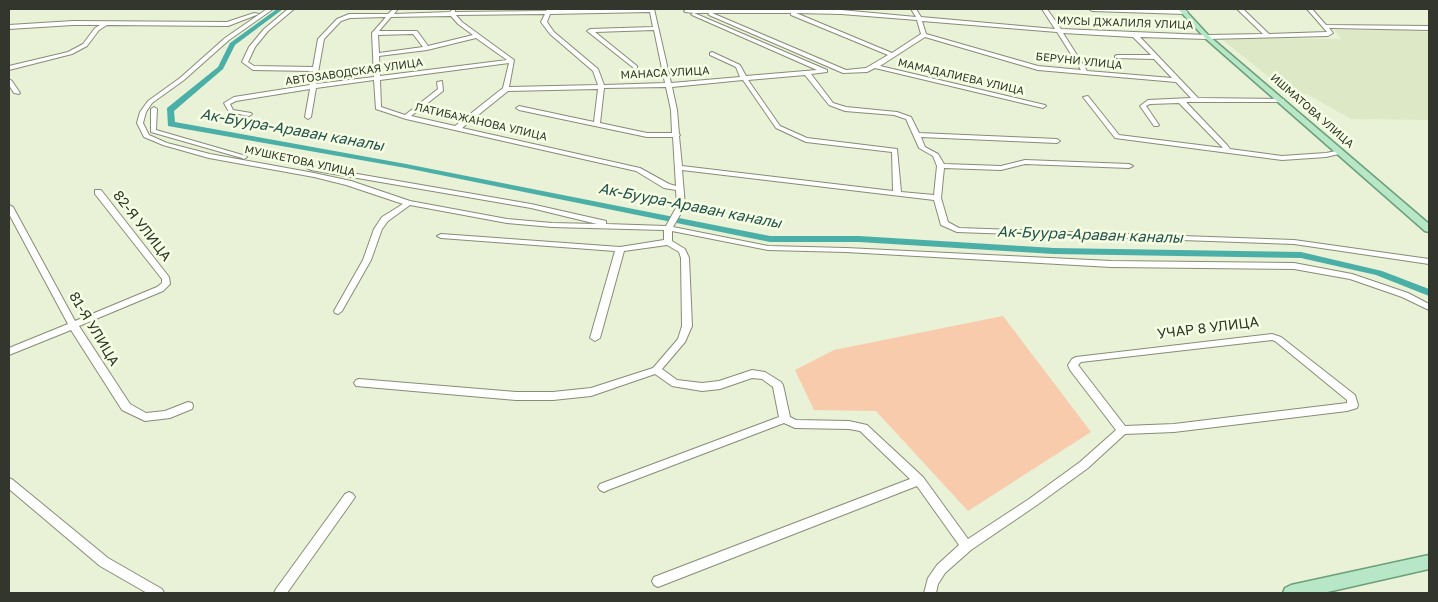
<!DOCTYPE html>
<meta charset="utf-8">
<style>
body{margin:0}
#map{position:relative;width:1438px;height:602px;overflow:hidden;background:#e9f1d7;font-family:"Golos Text",sans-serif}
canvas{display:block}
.frame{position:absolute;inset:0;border:10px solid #33362c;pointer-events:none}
</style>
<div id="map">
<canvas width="1438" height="602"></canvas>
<div class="frame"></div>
</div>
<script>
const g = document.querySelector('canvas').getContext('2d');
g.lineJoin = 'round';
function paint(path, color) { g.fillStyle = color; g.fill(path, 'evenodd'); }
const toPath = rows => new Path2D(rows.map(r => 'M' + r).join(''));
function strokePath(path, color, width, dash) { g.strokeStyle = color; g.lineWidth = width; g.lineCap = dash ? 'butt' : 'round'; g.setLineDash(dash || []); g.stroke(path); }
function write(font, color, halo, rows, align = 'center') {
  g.font = font + ' "Golos Text",sans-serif'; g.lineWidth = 5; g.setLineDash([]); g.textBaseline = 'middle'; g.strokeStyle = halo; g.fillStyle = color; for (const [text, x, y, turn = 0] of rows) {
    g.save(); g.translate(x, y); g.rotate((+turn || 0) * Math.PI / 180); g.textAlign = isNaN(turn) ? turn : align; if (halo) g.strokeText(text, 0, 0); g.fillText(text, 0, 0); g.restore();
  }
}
paint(toPath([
 [1334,30,1397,30,1429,32,1429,120,1351,119,1307,94,1289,93,1220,38,1341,39]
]), '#dde8c7');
paint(toPath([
 [1003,316,1091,432,968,511,876,411,814,410,795,370,834,350]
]), '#f8cbac');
paint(toPath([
 [277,9,283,9,235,45,223,69,174,111,175,122,406,164,770,236,859,236,1054,248,1301,252,1382,271,1429,289,1429,296,1376,275,1301,258,1054,254,859,242,770,242,406,168,168,126,167,108,218,67,230,43,277,9]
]), '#4aafa6');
const minor = toPath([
 [267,9,273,9,229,40,184,80,152,103,146,112,143,123,149,135,167,143,210,154,314,173,351,181,410,201,507,219,552,223,597,224,531,208,311,170,307,168,311,166,531,204,606,221,606,224,666,226,677,206,676,190,664,188,636,171,406,119,376,109,374,80,316,88,311,117,308,119,305,117,310,89,236,101,230,104,233,110,251,113,252,114,249,116,229,112,224,103,234,97,310,85,313,71,253,70,242,62,249,47,264,29,288,9,294,9,268,31,255,47,248,62,254,66,313,67,318,39,337,19,349,14,388,14,393,9,398,9,394,14,450,12,453,9,455,10,455,12,546,11,547,9,551,9,551,10,654,9,671,83,740,77,736,67,710,55,710,53,712,52,740,65,746,76,817,70,692,15,691,14,694,13,685,12,684,11,687,9,841,10,916,17,911,9,916,9,921,17,1055,29,1042,9,1047,9,1061,29,1207,35,1263,34,1237,9,1243,9,1269,34,1327,32,1307,9,1312,9,1326,25,1429,26,1429,30,1332,28,1329,28,1333,33,1328,36,1207,39,1140,37,1198,98,1284,99,1284,101,1282,102,1186,102,1227,145,1230,149,1282,156,1326,153,1341,150,1344,152,1343,153,1326,157,1282,160,1115,138,1083,97,1088,96,1119,135,1223,148,1179,103,1150,104,1146,106,1159,125,1158,126,1154,126,1140,106,1148,100,1191,98,1176,82,1038,70,925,37,880,66,1045,105,1046,106,1043,108,875,68,867,72,843,73,709,15,708,14,710,13,694,13,827,70,827,72,811,74,833,103,846,107,897,112,911,117,919,133,1057,139,1060,141,1057,143,921,137,925,147,938,154,944,164,1001,166,1025,160,1129,164,1133,166,1129,168,1025,164,1001,170,944,168,941,198,948,222,959,228,1294,240,1429,259,1429,264,1294,244,957,232,941,225,934,200,682,170,685,206,673,227,768,246,846,248,1111,261,1294,263,1352,274,1408,293,1429,304,1429,310,1402,297,1350,279,1294,269,1111,267,846,252,768,250,672,231,672,241,685,249,689,258,692,326,685,342,662,369,677,380,702,383,719,381,752,370,765,372,781,382,783,385,790,417,796,420,849,421,867,425,923,477,968,539,1029,499,1080,462,1116,430,1070,370,1068,365,1072,359,1076,357,1272,334,1281,337,1355,395,1358,405,1357,408,1347,411,1174,432,1125,434,1088,468,1037,505,971,550,945,573,938,584,936,593,924,593,928,578,937,565,959,545,917,486,658,587,654,585,652,581,654,577,910,479,860,431,849,429,795,428,784,423,608,490,604,492,600,490,598,487,600,484,779,417,773,387,762,379,752,378,720,389,702,391,672,386,655,374,591,396,553,400,516,400,356,386,354,383,356,380,359,379,516,392,553,392,591,388,653,368,678,339,682,326,681,258,679,252,667,245,624,251,600,338,595,341,590,338,615,251,441,238,437,236,441,234,620,247,664,240,664,230,552,227,507,223,410,205,388,221,382,229,371,260,342,311,338,314,335,313,334,311,363,260,374,229,382,217,403,204,346,185,314,177,209,158,163,145,144,137,137,123,140,112,148,101,180,78,225,38,267,9],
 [650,12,653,27,590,29,587,31,635,69,637,68,637,66,595,32,654,30,665,83,604,85,598,69,554,32,547,22,550,14,650,12],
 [712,13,791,13,791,15,888,55,866,68,846,70,712,13],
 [796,13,841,14,917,20,921,34,892,53,796,13],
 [545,14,541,22,550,34,593,71,598,85,509,87,514,60,462,22,456,15,545,14],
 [451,16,458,24,473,35,428,46,417,31,379,31,391,17,451,16],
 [386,17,372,33,374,77,316,84,324,39,341,21,350,18,386,17],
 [922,21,1057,32,1081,70,1038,66,926,34,922,21],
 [1063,33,1133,37,1151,55,1117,55,1115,56,1115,58,1154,59,1172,78,1087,71,1063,33],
 [413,34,423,47,379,53,378,35,413,34],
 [476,38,507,60,380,76,379,56,427,50,476,38],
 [509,63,503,88,455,126,411,116,443,91,442,81,437,82,438,89,405,115,381,107,380,80,509,63],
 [805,75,829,105,845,111,894,115,906,119,919,148,933,156,937,166,934,195,901,192,897,149,807,138,780,126,748,80,805,75],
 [743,80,776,128,806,142,892,152,893,191,682,166,679,136,680,135,679,134,677,110,672,87,743,80],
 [666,87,671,110,672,133,647,133,600,123,604,88,666,87],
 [598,89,594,122,519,106,516,108,519,110,647,137,673,137,676,186,669,184,640,168,462,128,508,91,598,89],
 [1272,340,1275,341,1347,400,1347,403,1174,424,1125,426,1078,365,1081,362,1272,340],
 [1089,9,1131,9,1185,10,1188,12,1185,14,1092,11,1089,9],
 [254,13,259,14,228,26,107,25,99,30,87,46,72,54,9,70,9,66,68,52,83,44,95,28,100,25,73,25,9,29,9,25,73,21,227,22,254,13],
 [9,79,12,81,20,93,19,94,14,93,9,85,9,79],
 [154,107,157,109,156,130,246,156,247,157,244,159,242,158,151,132,151,109,154,107],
 [95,190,101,190,169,277,170,284,163,291,79,326,130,404,146,413,165,411,188,402,192,403,193,406,192,409,170,418,145,421,122,410,71,330,9,355,9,348,68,324,9,214,9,205,13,207,75,321,157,287,162,283,162,279,95,194,95,190],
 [9,478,13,480,108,558,162,589,164,593,147,593,100,566,9,489,9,478],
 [349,492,353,494,355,497,353,500,287,593,274,593,276,589,345,494,349,492]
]);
const major = toPath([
 [1178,9,1184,9,1209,36,1429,224,1429,232,1425,231,1205,38,1178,9],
 [1429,555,1429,569,1323,593,1283,593,1285,588,1291,585,1429,555]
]);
strokePath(minor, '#868d75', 2);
strokePath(major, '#6b9f7a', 3);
paint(minor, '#fff');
paint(major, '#b8e7c8');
write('11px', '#33362c', '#f6ffe4', [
 ["МУСЫ ДЖАЛИЛЯ УЛИЦА",1125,23,2],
 ["БЕРУНИ УЛИЦА",1079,61,6],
 ["АВТОЗАВОДСКАЯ УЛИЦА",354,72,-8],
 ["МАНАСА УЛИЦА",665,73,-3],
 ["МАМАДАЛИЕВА УЛИЦА",961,77,13],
 ["ИШМАТОВА УЛИЦА",1312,111,41],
 ["ЛАТИБАЖАНОВА УЛИЦА",481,122,13],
 ["МУШКЕТОВА УЛИЦА",300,161,12]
]);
write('14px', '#33362c', '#f6ffe4', [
 ["82-Я УЛИЦА",142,226,52],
 ["УЧАР 8 УЛИЦА",1208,328,-7],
 ["81-Я УЛИЦА",94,329,59]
]);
write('italic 15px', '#25514d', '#f6ffe4', [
 ["Ак-Буура-Араван каналы",292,130,10],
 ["Ак-Буура-Араван каналы",690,206,11],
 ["Ак-Буура-Араван каналы",1090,235,2]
]);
</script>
